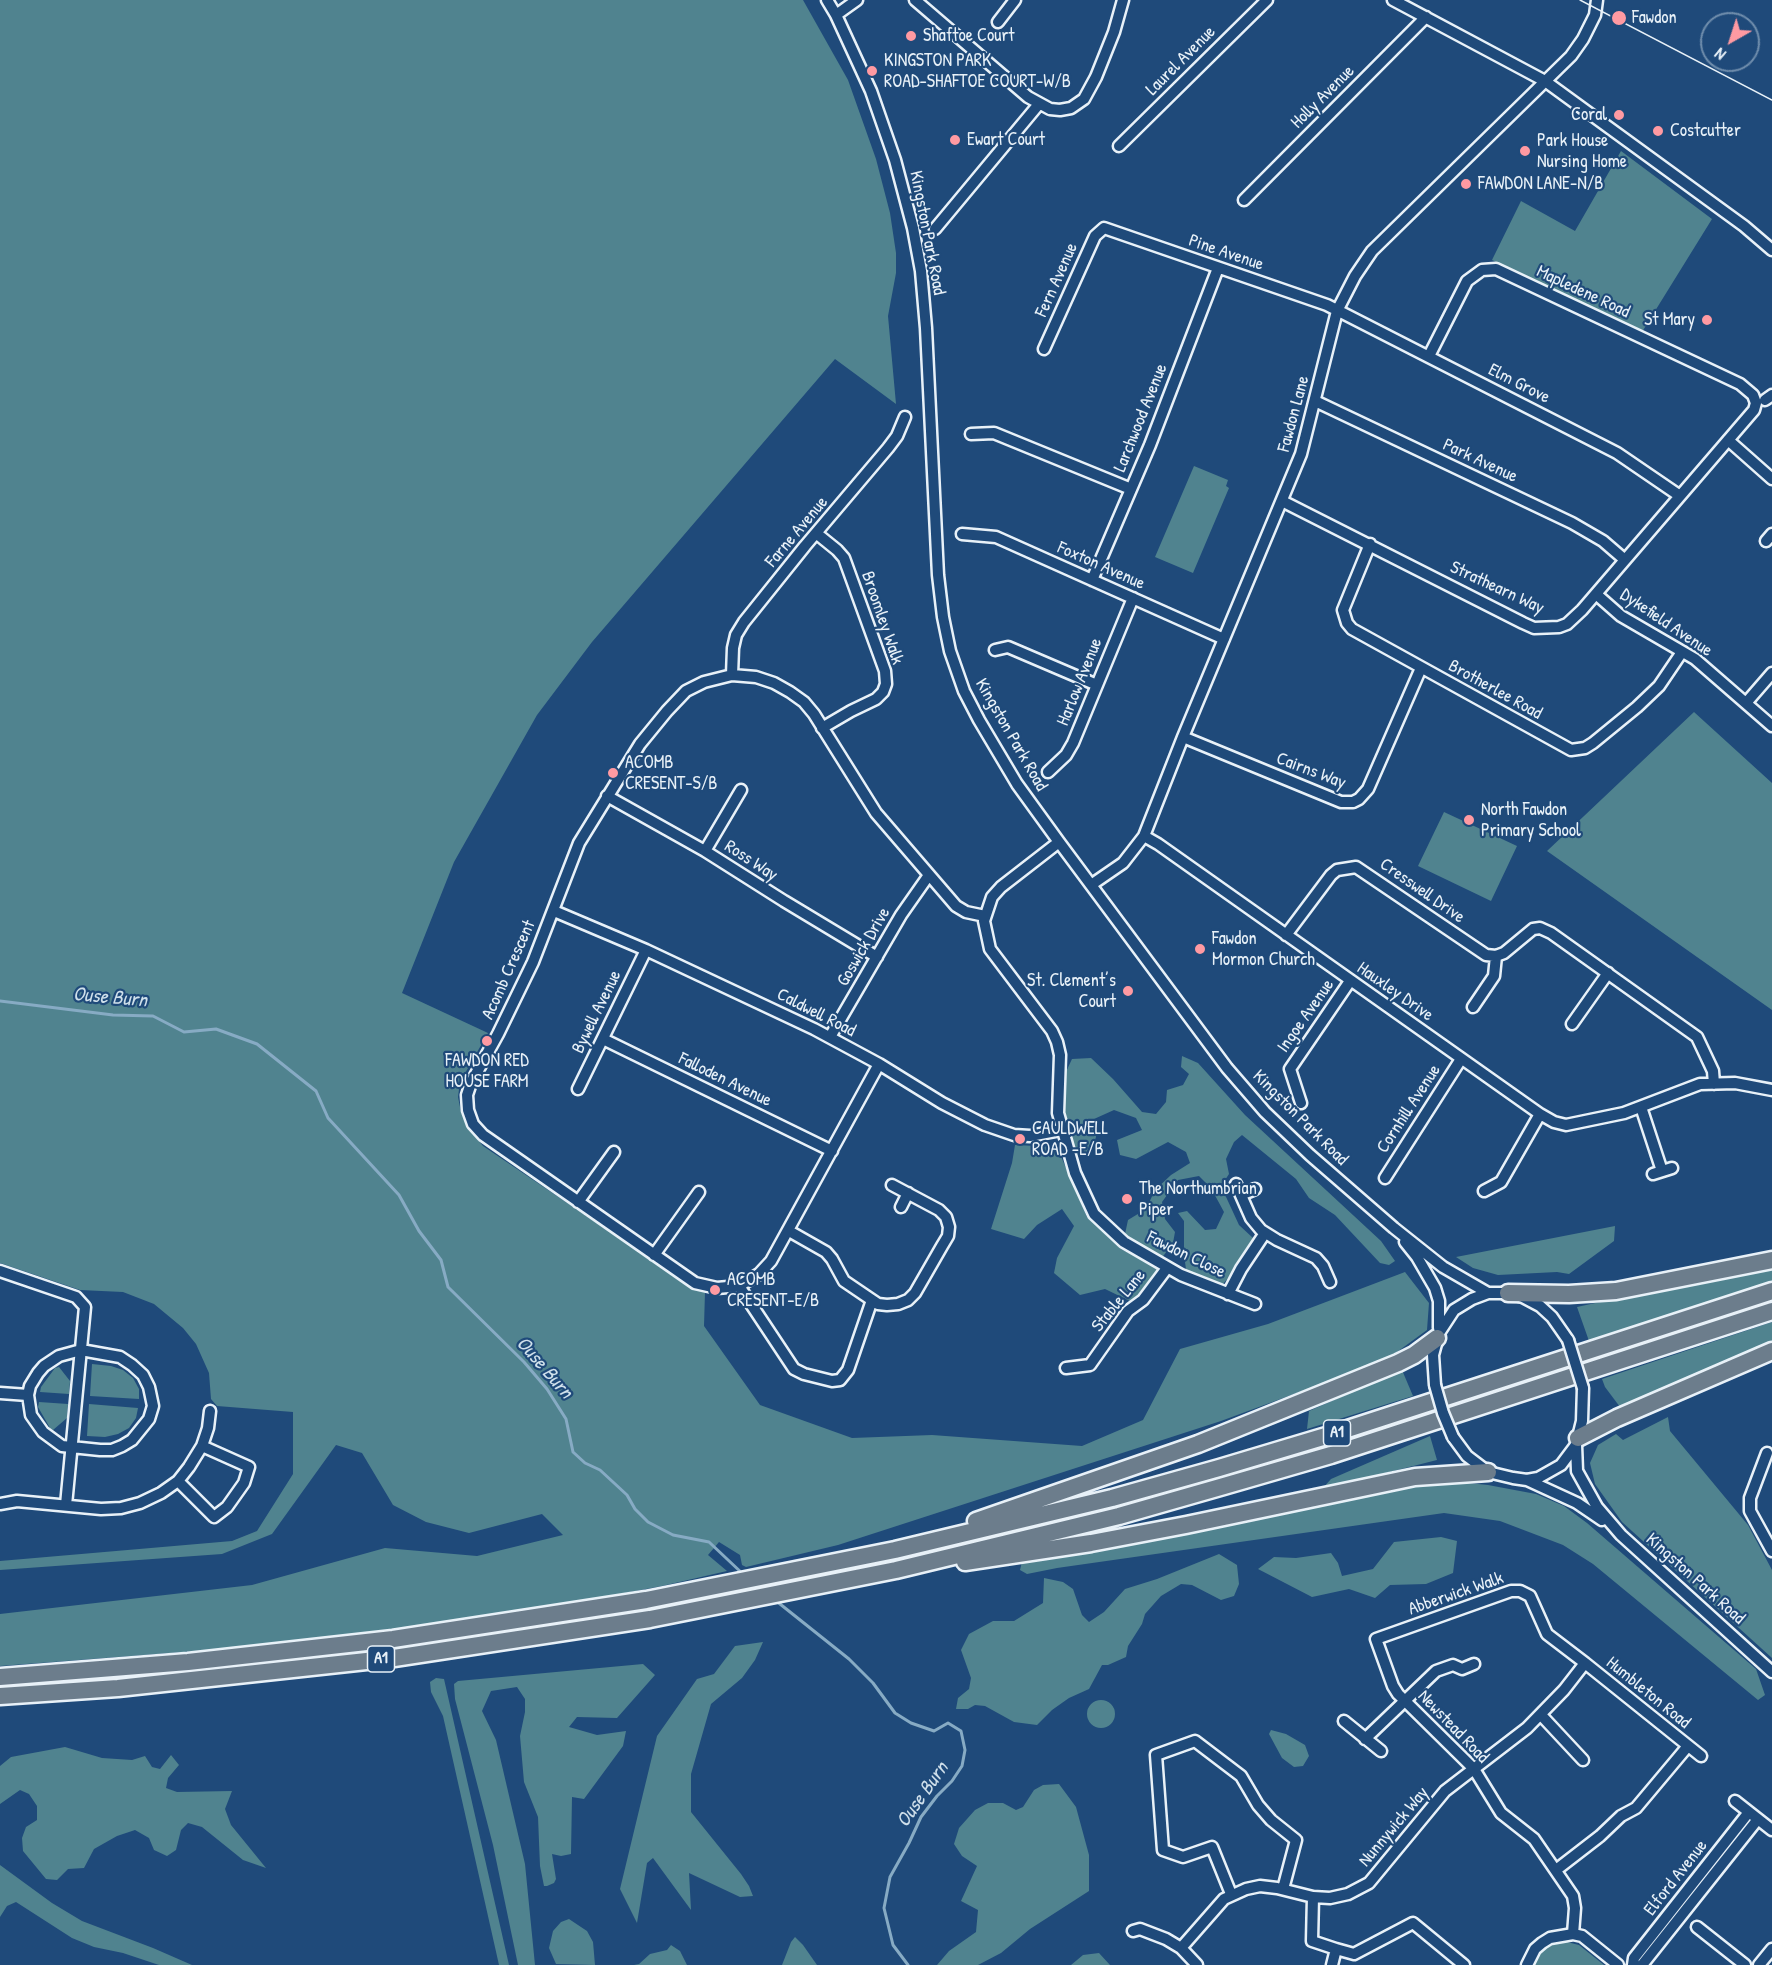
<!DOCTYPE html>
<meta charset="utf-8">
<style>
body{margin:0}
#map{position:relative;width:1772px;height:1965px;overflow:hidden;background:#1f4a7a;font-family:"Patrick Hand",sans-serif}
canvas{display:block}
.north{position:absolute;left:1700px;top:12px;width:60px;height:60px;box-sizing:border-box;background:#1f4a7a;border:2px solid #6f8dac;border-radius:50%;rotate:219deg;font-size:16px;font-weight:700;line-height:24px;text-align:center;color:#e8f1f8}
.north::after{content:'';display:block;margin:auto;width:21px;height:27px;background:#ff9aa2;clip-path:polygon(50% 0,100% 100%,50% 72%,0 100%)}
</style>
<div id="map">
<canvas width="1772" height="1965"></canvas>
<div class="north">N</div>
</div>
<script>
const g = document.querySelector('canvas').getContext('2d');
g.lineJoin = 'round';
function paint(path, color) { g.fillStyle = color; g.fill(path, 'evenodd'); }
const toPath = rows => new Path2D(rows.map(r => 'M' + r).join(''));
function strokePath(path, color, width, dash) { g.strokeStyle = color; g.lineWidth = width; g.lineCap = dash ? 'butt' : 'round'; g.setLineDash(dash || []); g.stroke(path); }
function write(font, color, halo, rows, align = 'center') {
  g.font = font + ' "Patrick Hand",sans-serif'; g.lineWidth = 4.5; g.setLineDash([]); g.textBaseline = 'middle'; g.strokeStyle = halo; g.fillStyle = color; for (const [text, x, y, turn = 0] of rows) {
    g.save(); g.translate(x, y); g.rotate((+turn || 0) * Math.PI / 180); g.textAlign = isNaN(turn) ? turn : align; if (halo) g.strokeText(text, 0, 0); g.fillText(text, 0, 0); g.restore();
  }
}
paint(toPath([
 [0,0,803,0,848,80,876,159,890,213,896,253,896,273,888,316,896,404,835,359,592,642,537,715,454,862,402,993,488,1033,460,1082,458,1097,461,1112,470,1130,483,1146,696,1290,705,1292,704,1326,760,1405,852,1438,932,1435,1082,1446,1143,1420,1180,1349,1268,1324,1405,1272,1429,1303,1427,1330,1386,1360,1221,1421,838,1545,746,1567,742,1565,740,1555,719,1542,708,1555,727,1571,662,1586,572,1603,449,1623,324,1639,210,1650,0,1666,0,1614,252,1585,385,1548,477,1556,563,1535,542,1514,469,1533,426,1522,393,1505,362,1453,336,1445,272,1534,222,1554,0,1570,0,1561,232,1541,257,1531,293,1474,293,1412,217,1406,211,1399,209,1373,196,1344,183,1328,154,1304,123,1292,80,1290,0,1263],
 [1621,151,1712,219,1642,332,1492,260,1521,201,1575,231],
 [1194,466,1228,480,1226,486,1229,488,1193,573,1155,557],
 [1694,712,1772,783,1772,1010,1547,851],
 [1444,812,1517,846,1491,901,1418,866],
 [1182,1056,1198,1063,1245,1115,1381,1241,1395,1261,1389,1265,1380,1263,1335,1215,1309,1198,1296,1179,1242,1135,1234,1142,1226,1159,1229,1174,1221,1186,1239,1225,1253,1238,1237,1268,1222,1285,1201,1279,1186,1269,1184,1255,1184,1221,1178,1213,1187,1211,1205,1230,1216,1229,1224,1212,1211,1188,1199,1176,1178,1180,1162,1202,1165,1219,1175,1232,1173,1243,1161,1259,1125,1234,1128,1220,1146,1209,1155,1190,1171,1175,1190,1163,1186,1152,1168,1142,1136,1159,1120,1155,1117,1140,1142,1130,1136,1118,1114,1110,1094,1119,1096,1137,1091,1152,1077,1156,1063,1114,1064,1076,1072,1059,1091,1058,1113,1079,1142,1112,1156,1114,1166,1102,1167,1090,1183,1085,1189,1074,1181,1067],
 [1015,1145,1057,1147,1087,1217,1121,1249,1159,1268,1132,1302,1105,1289,1080,1295,1054,1273,1057,1258,1074,1226,1062,1209,1037,1225,1024,1239,991,1229,1012,1163],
 [1615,1226,1614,1241,1569,1274,1557,1272,1498,1275,1473,1268,1456,1257],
 [1772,1264,1772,1282,1589,1341,1577,1307],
 [1772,1322,1772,1343,1620,1407,1605,1387,1602,1379],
 [92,1364,111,1366,123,1370,133,1378,139,1389,139,1399,90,1396],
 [59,1367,70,1381,69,1394,40,1392,41,1387,55,1368],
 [1402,1370,1413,1396,1307,1429,1309,1411],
 [39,1402,68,1404,67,1418,53,1430,50,1428,38,1407],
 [89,1404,138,1408,136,1418,129,1428,118,1434,105,1437,87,1436],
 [1668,1417,1670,1431,1748,1525,1772,1570,1772,1658,1622,1522,1595,1484,1590,1463,1598,1445,1616,1434,1623,1440],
 [1430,1436,1437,1460,1322,1489,1331,1479],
 [1449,1481,1488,1485,1536,1494,1564,1506,1587,1523,1756,1669,1765,1695,1758,1700,1593,1564,1563,1545,1500,1521,1444,1513,1057,1568,1027,1574,1020,1570,1022,1562,1396,1487],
 [1441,1537,1457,1541,1453,1573,1426,1584,1390,1585,1375,1598,1349,1589,1312,1597,1258,1569,1274,1557,1296,1558,1331,1553,1338,1563,1342,1576,1373,1569,1394,1542],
 [1219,1554,1237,1565,1239,1584,1234,1596,1221,1600,1192,1585,1181,1584,1161,1596,1145,1614,1142,1624,1128,1646,1126,1657,1108,1665,1102,1665,1089,1689,1069,1698,1052,1710,1037,1725,1014,1722,985,1706,975,1705,968,1709,956,1709,958,1698,969,1689,971,1678,961,1650,969,1634,993,1621,1014,1621,1043,1603,1044,1578,1063,1582,1073,1589,1082,1615,1089,1622,1104,1612,1125,1589,1157,1579],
 [763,1642,755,1660,742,1678,711,1704,691,1774,691,1812,741,1874,749,1886,753,1896,740,1897,689,1873,691,1910,653,1858,647,1863,637,1923,620,1889,657,1736,697,1679,714,1674,735,1646],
 [643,1664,655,1675,617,1718,577,1717,569,1727,597,1735,626,1731,623,1746,584,1799,572,1797,571,1854,561,1856,552,1854,556,1879,554,1883,547,1886,544,1886,540,1866,538,1817,524,1782,520,1736,525,1712,525,1699,517,1687,491,1691,482,1711,496,1740,525,1864,535,1965,518,1965,493,1845,455,1699,454,1684,458,1681],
 [436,1678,444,1679,509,1965,499,1965,443,1716,431,1692,430,1682],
 '1087 1714a14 14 0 1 1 28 0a14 14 0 1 1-28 0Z',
 [1271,1730,1286,1734,1305,1745,1309,1756,1303,1766,1294,1767,1282,1758,1269,1734],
 [65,1747,102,1758,132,1760,145,1756,152,1767,160,1769,171,1755,179,1765,168,1778,166,1788,177,1792,232,1791,225,1809,231,1825,266,1868,243,1860,202,1827,188,1823,181,1830,176,1850,167,1856,154,1850,149,1838,135,1830,117,1836,94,1849,84,1868,68,1869,57,1880,46,1879,23,1851,22,1838,26,1827,37,1820,37,1806,29,1794,20,1790,0,1804,0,1766,11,1757],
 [1059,1784,1076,1807,1089,1855,1089,1891,1030,1929,1001,1953,978,1965,937,1965,949,1951,976,1932,978,1910,961,1901,977,1866,962,1856,954,1844,959,1828,975,1810,988,1803,1003,1803,1016,1810,1023,1807,1034,1790,1043,1785],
 [0,1865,52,1903,82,1921,153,1948,192,1965,159,1965,123,1953,94,1947,72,1938,16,1902,7,1906,0,1917],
 [569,1919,587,1931,593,1942,595,1965,556,1964,549,1948,553,1931,561,1922],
 [795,1937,803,1945,817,1965,782,1965,791,1942],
 [1567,1942,1579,1945,1604,1965,1532,1965,1538,1954,1545,1947,1552,1944],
 [671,1945,680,1951,687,1965,634,1965,639,1964,650,1954,667,1950],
 [1099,1953,1110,1965,1071,1965,1083,1955]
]), '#50838f');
strokePath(toPath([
 [0,1001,113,1015,153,1016,184,1032,216,1029,257,1044,316,1091,328,1118,399,1195,419,1231,441,1260,448,1287,524,1362,547,1389,566,1419,573,1452,585,1463,600,1470,627,1495,635,1509,648,1522,673,1535,709,1542,744,1575],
 [775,1600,849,1659,873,1683,895,1713,911,1723,934,1731,948,1723,961,1731,965,1750,962,1766,952,1781,937,1796,921,1817,909,1843,890,1877,884,1908,893,1945,908,1965]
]), '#87abc4', 3);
const minor = toPath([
 [827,0,836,15,871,91,895,160,913,228,921,271,926,328,938,575,943,617,950,651,964,691,979,720,1017,784,1059,842,1227,1068,1265,1112,1310,1155,1394,1228,1443,1267,1488,1293],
 [915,0,1028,97,1050,109,1060,110,1071,108,1084,99,1096,77,1114,32,1123,0],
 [1393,0,1545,81,1744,226,1772,250],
 [836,15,857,0],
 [998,22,1015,0],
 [1119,146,1267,0],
 [1244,200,1426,17],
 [935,229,1039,104],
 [1044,349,1095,236,1104,228,1327,305,1617,453,1680,496],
 [1765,400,1772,395],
 [1315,401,1572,523,1603,541,1625,560],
 [971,434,994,433,1131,489],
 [1728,440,1772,479],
 [1282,501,1523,623,1534,628,1559,627,1567,624,1582,610,1754,410,1756,403,1753,395,1740,384,1496,269,1482,270,1467,281,1429,356],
 [816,533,837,550,844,558,885,671,886,684,883,692,876,699,851,711,822,728],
 [962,534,996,537,1224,639],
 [1766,541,1772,534],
 [1370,544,1343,610,1347,623,1352,629,1571,750,1585,748,1593,743,1637,707,1659,686,1682,652],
 [1092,580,1150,445,1218,268],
 [1596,594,1621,616,1695,659,1772,726],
 [995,650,1008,647,1097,685],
 [732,675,733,648,736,635,744,622,805,546,888,448,897,436,905,417],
 [1746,703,1772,673],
 [1183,737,1341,802,1353,802,1359,799,1368,789,1421,668],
 [1048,772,1066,755,1073,743,1133,598],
 [607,796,705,851,784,901,877,957],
 [1144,836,1158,844,1540,1114,1554,1122,1566,1125,1624,1113,1700,1084,1735,1083,1772,1090],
 [1059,842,1001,887,992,897,984,921,990,949,1052,1031,1057,1042,1060,1055,1058,1113,1075,1173,1094,1214,1124,1242,1181,1275,1255,1304],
 [705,851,741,790],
 [1091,885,1123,863,1144,836,1183,737,1301,454,1337,311,1355,276,1372,251,1571,56,1583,39,1595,15,1597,0],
 [554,911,646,950,814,1029,879,1064,942,1103,985,1125,1014,1135,1030,1136,1061,1130],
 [1286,935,1331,875,1337,870,1356,867,1486,955,1496,956,1504,953,1533,929,1540,928,1551,933,1697,1037,1713,1071,1714,1084],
 [1473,1007,1494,976,1496,956],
 [1572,1024,1608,973],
 [830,1037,901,915,929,875],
 [603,1039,832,1151],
 [879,1064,771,1261,759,1274,739,1286,717,1288,695,1283,483,1135,473,1124,468,1110,467,1095,471,1083,498,1034,533,962,579,843,640,744,667,711,686,691,704,682,732,675,756,677,774,683,790,692,804,702,814,714,876,813,956,906,966,912,985,916],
 [578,1089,646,950],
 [1301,1103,1290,1069,1350,981],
 [1641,1107,1662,1171],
 [1653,1174,1672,1168],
 [1385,1178,1461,1059],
 [1236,1184,1251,1218,1261,1230,1277,1240,1316,1258,1323,1266,1330,1282],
 [1484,1191,1501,1182,1540,1114],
 [1241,1195,1255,1189],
 [578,1202,614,1152],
 [901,1207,908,1193],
 [789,1231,826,1252,832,1259,844,1281,872,1300,878,1304,887,1305,898,1304,908,1300,915,1293,942,1246,948,1236,949,1227,946,1217,939,1210,892,1185],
 [1405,1242,1417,1257,1435,1288,1439,1301,1439,1328],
 [654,1255,699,1192],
 [0,1271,76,1297,85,1307,66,1505],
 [739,1286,794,1369,804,1374,832,1381,840,1380,848,1370,872,1300],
 [1228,1294,1241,1269,1265,1233],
 [81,1350,120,1357,132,1365,143,1375,149,1387,153,1406,149,1419,132,1440,122,1446,112,1450,100,1450,62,1446,43,1432,31,1415,28,1395,30,1386,38,1373,44,1366,59,1356,81,1350],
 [1066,1368,1090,1365,1128,1311,1143,1300,1167,1268],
 [1435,1385,1433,1355,1439,1333,1454,1310,1472,1299,1488,1293,1508,1293,1523,1297,1540,1306,1552,1317,1568,1340],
 [0,1393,28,1395],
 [1453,1437,1467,1456,1488,1472,1513,1478,1527,1480,1538,1478,1561,1465,1576,1445,1582,1421,1583,1388],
 [1576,1445,1577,1471,1597,1507,1621,1535,1772,1672],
 [1767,1453,1750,1498,1750,1511,1772,1551],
 [1527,1480,1577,1503,1602,1520],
 [178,1481,214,1517,227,1507,244,1483,249,1467,202,1446],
 [0,1504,17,1501,101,1509,121,1508,140,1503,161,1493,178,1481,189,1467,202,1446,208,1428,210,1411],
 [1541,1715,1583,1760],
 [1344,1721,1381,1751],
 [1365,1739,1436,1671,1453,1665,1462,1669,1474,1664],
 [1735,1801,1772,1830],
 [1556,1870,1600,1836,1621,1816,1636,1808,1688,1746],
 [1231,1894,1212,1847,1183,1857,1163,1850,1156,1755,1195,1741,1241,1776,1258,1805,1271,1820,1296,1840,1283,1889],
 [1313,1897,1312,1941,1336,1949],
 [1697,1927,1745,1965],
 [1133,1931,1140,1929,1166,1939,1181,1948,1197,1965],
 [1573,1934,1575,1908,1573,1896,1534,1839,1501,1813,1474,1769,1398,1694,1393,1686,1376,1639,1511,1591,1520,1591,1530,1596,1547,1634,1585,1663],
 [1181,1948,1224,1899,1246,1889,1260,1886,1277,1888,1313,1897,1330,1898,1348,1894,1369,1883,1445,1791,1527,1728,1564,1690,1585,1663,1701,1756],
 [1332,1965,1336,1949,1354,1954,1413,1923,1464,1965],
 [1527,1965,1535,1949,1542,1943,1550,1938,1573,1934,1582,1936,1618,1965],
 [1633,1965,1634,1958,1749,1812],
 [1642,1965,1758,1819],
 [1759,1965,1772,1949]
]);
const highway = toPath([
 [1508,1293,1569,1294,1616,1291,1772,1260],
 [1578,1438,1617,1418,1772,1351],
 [976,1521,1198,1444,1398,1363,1414,1355,1437,1338],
 [965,1562,1091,1543,1186,1525,1415,1477,1488,1472],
 [0,1677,188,1662,393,1639,646,1600,895,1550,1112,1498,1219,1468,1326,1436,1772,1291],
 [0,1696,118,1688,394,1658,650,1619,896,1570,1119,1516,1224,1486,1331,1455,1772,1311]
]);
strokePath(minor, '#e8f1f8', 15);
strokePath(highway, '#e8f1f8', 21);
strokePath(minor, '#1f4a7a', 10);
strokePath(highway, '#6c7d8c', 16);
strokePath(toPath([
 [1580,0,1772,100]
]), '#e8f1f8', 1.5);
const minorBridge = toPath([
 [1568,1340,1583,1388],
 [1435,1385,1443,1413,1453,1437]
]);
strokePath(minorBridge, '#e8f1f8', 15, []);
strokePath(minorBridge, '#1f4a7a', 10);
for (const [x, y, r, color] of [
 [1619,18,8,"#ff9aa2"],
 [911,36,6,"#ff9aa2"],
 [872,71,6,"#ff9aa2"],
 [1619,115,6,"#ff9aa2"],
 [1658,131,6,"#ff9aa2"],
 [955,140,6,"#ff9aa2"],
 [1525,151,6,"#ff9aa2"],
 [1466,184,6,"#ff9aa2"],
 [1707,320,6,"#ff9aa2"],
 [613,773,6,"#ff9aa2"],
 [1469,820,6,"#ff9aa2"],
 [1200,949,6,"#ff9aa2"],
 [1128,991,6,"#ff9aa2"],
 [487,1041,6,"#ff9aa2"],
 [1020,1139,6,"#ff9aa2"],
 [1127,1199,6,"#ff9aa2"],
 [715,1290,6,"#ff9aa2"]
]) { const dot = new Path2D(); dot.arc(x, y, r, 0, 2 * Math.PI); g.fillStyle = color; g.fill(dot); strokePath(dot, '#1f4a7a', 2); }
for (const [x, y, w] of [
 [1337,1433,27],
 [381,1659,27]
]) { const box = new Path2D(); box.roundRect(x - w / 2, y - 13, w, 26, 4.5); g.fillStyle = '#1f4a7a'; g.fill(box); strokePath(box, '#e8f1f8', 1.5); }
write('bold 16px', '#e8f1f8', null, [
 ["A1",1337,1433],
 ["A1",381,1659]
]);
write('18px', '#e8f1f8', '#1f4a7a', [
 ["Fawdon",1632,18],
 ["Shaftoe Court",923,36],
 ["KINGSTON PARK",884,61],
 ["ROAD-SHAFTOE COURT-W/B",884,82],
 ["Coral",1607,115,"right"],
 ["Costcutter",1670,131],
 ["Ewart Court",967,140],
 ["Park House",1537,141],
 ["Nursing Home",1537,162],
 ["FAWDON LANE-N/B",1478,184],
 ["St Mary",1695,320,"right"],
 ["ACOMB",625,763],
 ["CRESENT-S/B",625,784],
 ["North Fawdon",1481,810],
 ["Primary School",1481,831],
 ["Fawdon",1212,939],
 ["Mormon Church",1212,960],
 ["St. Clement’s",1116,981,"right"],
 ["Court",1116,1002,"right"],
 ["FAWDON RED",487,1061,"center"],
 ["HOUSE FARM",487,1082,"center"],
 ["CAULDWELL",1032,1129],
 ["ROAD -E/B",1032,1150],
 ["The Northumbrian",1139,1189],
 ["Piper",1139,1210],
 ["ACOMB",727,1280],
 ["CRESENT-E/B",727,1301]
], 'left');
write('18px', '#e8f1f8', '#1f4a7a', [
 ["Laurel Avenue",1181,61,-45],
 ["Holly Avenue",1323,97,-45],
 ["Kingston Park Road",927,233,79],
 ["Pine Avenue",1226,253,19],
 ["Fern Avenue",1057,280,-66],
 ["Mapledene Road",1583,292,25],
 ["Elm Grove",1519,384,27],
 ["Fawdon Lane",1294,414,-75],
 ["Larchwood Avenue",1141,418,-68],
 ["Park Avenue",1480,461,25],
 ["Farne Avenue",797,532,-50],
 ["Foxton Avenue",1101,566,24],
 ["Strathearn Way",1497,588,25],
 ["Broomley Walk",882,618,71],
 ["Dykefield Avenue",1666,623,34],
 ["Harlow Avenue",1080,682,-68],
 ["Brotherlee Road",1495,690,29],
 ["Kingston Park Road",1011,735,60],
 ["Cairns Way",1311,771,21],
 ["Ross Way",751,861,33],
 ["Cresswell Drive",1422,891,35],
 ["Goswick Drive",864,947,-60],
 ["Acomb Crescent",509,970,-66],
 ["Hauxley Drive",1395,992,35],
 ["Bywell Avenue",597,1012,-64],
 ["Caldwell Road",816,1013,27],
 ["Ingoe Avenue",1306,1016,-55],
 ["Falloden Avenue",725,1080,26],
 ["Cornhill Avenue",1409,1109,-57],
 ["Kingston Park Road",1300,1118,45],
 ["Fawdon Close",1186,1255,26],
 ["Stable Lane",1119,1301,-51],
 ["Kingston Park Road",1695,1579,42],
 ["Abberwick Walk",1456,1594,-19],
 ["Humbleton Road",1648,1693,39],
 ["Newstead Road",1453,1727,46],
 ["Nunnywick Way",1394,1827,-50],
 ["Elford Avenue",1676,1878,-52]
]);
write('italic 20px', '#d0e0eb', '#1f4a7a', [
 ["Ouse Burn",110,998,5],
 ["Ouse Burn",544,1368,49],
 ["Ouse Burn",923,1795,-55]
]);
</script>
